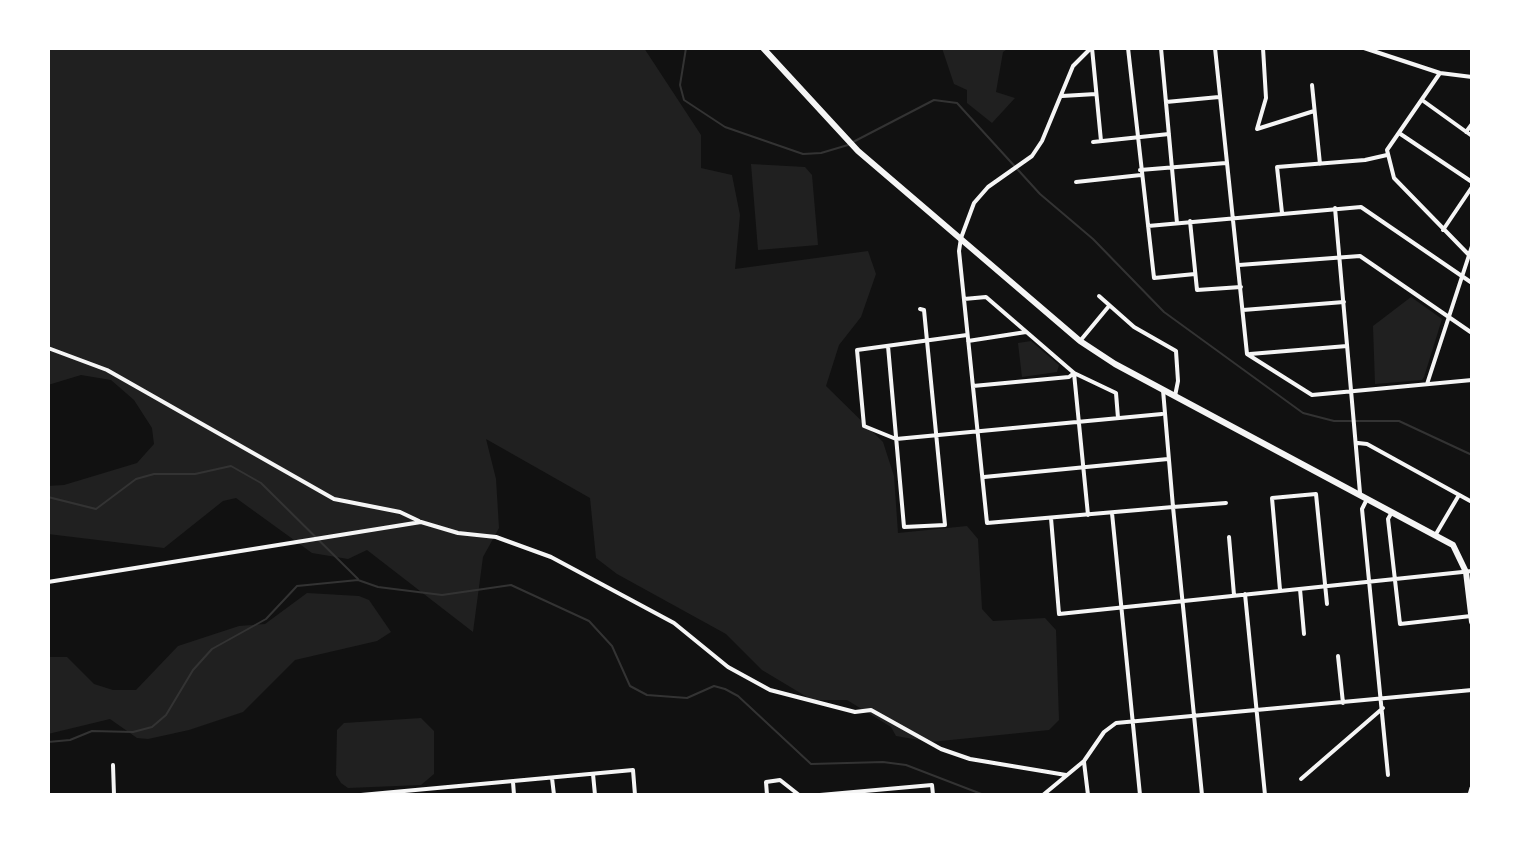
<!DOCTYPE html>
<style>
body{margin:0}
#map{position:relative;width:1520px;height:843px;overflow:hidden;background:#111;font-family:Montserrat,sans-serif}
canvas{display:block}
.frame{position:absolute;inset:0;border:50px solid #fff;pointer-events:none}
</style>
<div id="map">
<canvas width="1520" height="843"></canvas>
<div class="frame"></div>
</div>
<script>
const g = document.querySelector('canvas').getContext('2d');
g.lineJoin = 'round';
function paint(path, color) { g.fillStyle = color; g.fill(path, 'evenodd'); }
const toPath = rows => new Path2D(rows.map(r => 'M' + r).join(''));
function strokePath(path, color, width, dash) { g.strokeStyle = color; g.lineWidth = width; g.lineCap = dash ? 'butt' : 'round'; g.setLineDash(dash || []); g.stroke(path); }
paint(toPath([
 [48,48,644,48,701,135,701,168,732,175,740,215,735,269,868,251,876,274,861,317,839,345,826,386,883,442,894,476,898,533,967,526,978,539,982,609,993,621,1045,618,1056,630,1059,720,1049,730,931,742,896,736,891,727,847,700,812,700,762,670,726,634,617,574,596,558,590,498,486,439,496,479,499,528,483,557,473,632,367,550,348,559,312,553,236,498,223,501,164,548,48,534,48,486,64,485,137,463,154,444,152,428,134,400,111,380,81,375,48,385],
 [942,48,1009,48,1003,52,996,92,1015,98,992,123,967,103,967,90,954,84],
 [751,164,805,167,812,175,818,245,758,250],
 [1411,297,1442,319,1424,377,1422,380,1375,384,1373,326],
 [1031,341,1059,365,1057,372,1022,377,1018,343],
 [307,593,359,596,369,600,391,632,377,641,295,660,243,712,189,730,148,739,137,738,110,719,48,734,48,657,67,657,94,684,113,690,136,690,178,646,239,626,265,624],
 [421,718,434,731,434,774,421,785,348,788,341,783,336,775,337,730,344,723]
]), '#202020');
strokePath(toPath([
 [686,48,680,85,684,100,725,127,803,154,821,153,848,145],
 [853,142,934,100,957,103,1040,194,1093,239,1164,312,1303,413,1334,421,1399,421,1472,455],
 [48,497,96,509,136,479,154,474,195,474,231,466,261,483,358,579],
 [48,742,70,740,92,731,133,732,152,727,166,715,193,670,212,649,266,619,297,586,358,580,378,587,442,595,511,585,589,621,612,646,630,686,647,695,687,698,714,686,725,689,738,696,811,764,883,762,906,765,984,795],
 [1451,795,1470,793]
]), '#333', 2);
strokePath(toPath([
 [1091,48,1073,66,1042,141,1032,156,988,187,974,203,961,238,959,251,987,523,1173,507,1163,390],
 [1092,48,1101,141],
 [1128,48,1154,278,1195,274],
 [1161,48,1177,223],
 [1215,48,1247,354,1312,395,1472,380],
 [1263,48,1266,98,1257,129,1314,111],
 [1364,48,1440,73,1472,77],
 [1440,73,1387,150,1394,178,1468,254],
 [1312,85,1320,164],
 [1062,96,1096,94],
 [1422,100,1472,136],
 [1166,102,1219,97],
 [1466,132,1472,124],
 [1399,133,1472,182],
 [1093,142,1169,134],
 [1140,170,1226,163],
 [1076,182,1141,175],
 [1335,208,1360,493],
 [1282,213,1277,167,1365,160,1387,155],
 [1190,221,1197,290,1241,287],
 [1148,226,1361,207,1472,283],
 [1443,230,1472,187],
 [1239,265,1360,256,1472,333],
 [1099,296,1134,327,1176,351,1178,381,1175,396],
 [964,299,986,297,1074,373,1116,393,1118,418],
 [1243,310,1344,302],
 [967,335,857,350,864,426,896,439,1162,414],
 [968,341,1026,332],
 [1080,341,1109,306],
 [888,346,904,527,945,525,924,310,920,309],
 [48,348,107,370,334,499,400,512,419,521],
 [1250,354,1347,346],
 [1427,384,1472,246],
 [973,386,1069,377,1074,373,1088,515],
 [1358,443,1367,444,1472,502],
 [984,477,1168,459],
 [1367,499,1362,509,1388,775],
 [1392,512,1388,519,1400,624,1471,616],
 [1112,513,1140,795],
 [1051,518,1059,614,1472,571],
 [1436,534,1459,495],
 [1229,537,1234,595],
 [48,582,421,522,458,533,496,537,551,557,674,623,728,667,770,690,855,712,871,710,941,749,970,759,1066,775],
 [1300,589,1304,634],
 [1280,590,1272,498,1316,494,1327,604],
 [1245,594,1265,795],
 [1338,656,1343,703],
 [1084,762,1088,795],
 [113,765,114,795],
 [593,774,595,795],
 [552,778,554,795],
 [1301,779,1383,708],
 [513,782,514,795],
 [361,795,633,770,635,795],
 [767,795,766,782,780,780,799,795],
 [820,795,932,785,933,795],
 [1043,795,1084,761,1104,732,1116,723,1472,690],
 [1202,795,1173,507,1226,503]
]), '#f5f5f5', 4);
strokePath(toPath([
 [1470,795,1472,788]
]), '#f5f5f5', 5);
strokePath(toPath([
 [763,48,858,151,1080,341,1115,364,1453,545,1466,572,1472,622]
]), '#f5f5f5', 6);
</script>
